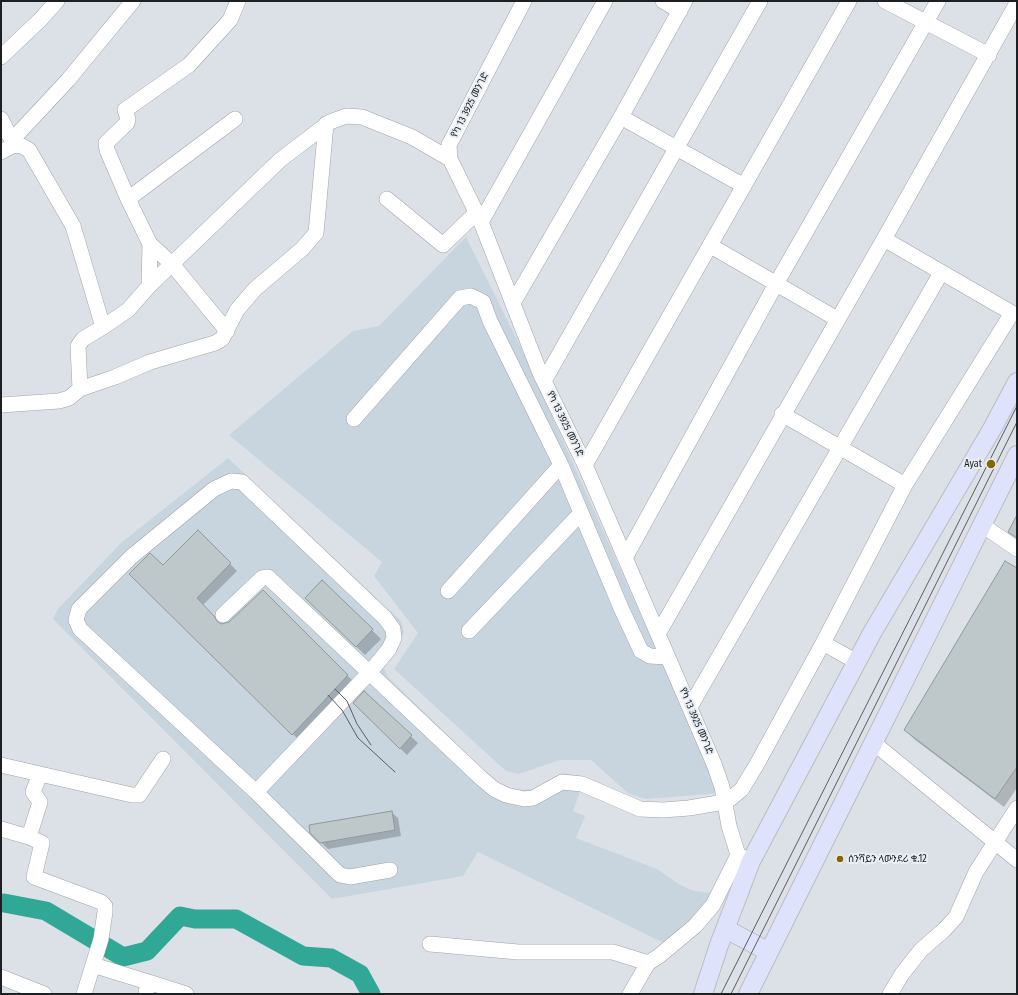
<!DOCTYPE html>
<meta charset="utf-8">
<style>
body{margin:0}
#map{position:relative;width:1018px;height:995px;overflow:hidden;background:#dbe1e7;font-family:"Fira Sans Condensed",sans-serif}
canvas{display:block}
.frame{position:absolute;inset:0;border:2px solid #1d2022;pointer-events:none}
</style>
<div id="map">
<canvas width="1018" height="995"></canvas>
<div class="frame"></div>
</div>
<script>
const g = document.querySelector('canvas').getContext('2d');
g.lineJoin = 'round';
function paint(path, color) { g.fillStyle = color; g.fill(path, 'evenodd'); }
const toPath = rows => new Path2D(rows.map(r => 'M' + r).join(''));
function strokePath(path, color, width, dash) { g.strokeStyle = color; g.lineWidth = width; g.lineCap = dash ? 'butt' : 'round'; g.setLineDash(dash || []); g.stroke(path); }
function write(font, color, halo, rows, align = 'center') {
  g.font = font + ' "Fira Sans Condensed","Noto Sans Ethiopic",sans-serif'; g.lineWidth = 4; g.setLineDash([]); g.textBaseline = 'middle'; g.strokeStyle = halo; g.fillStyle = color; for (const [text, x, y, turn = 0] of rows) {
    g.save(); g.translate(x, y); g.rotate((+turn || 0) * Math.PI / 180); g.textAlign = isNaN(turn) ? turn : align; if (halo) g.strokeText(text, 0, 0); g.fillText(text, 0, 0); g.restore();
  }
}
paint(toPath([
 [466,237,527,360,720,793,646,799,629,794,591,760,560,760,519,774,506,771,394,669,418,633,374,576,382,562,229,435,353,331,379,326],
 [228,458,401,621,404,632,399,644,383,665,388,677,495,781,513,790,533,789,562,773,585,777,573,811,585,816,576,838,657,869,680,885,694,891,714,893,696,921,668,945,478,852,463,876,332,899,53,619,58,609,121,543]
]), '#c8d5df');
paint(toPath([
 [198,531,237,571,202,606,221,625,229,623,263,591,354,682,300,741,131,574,163,567],
 [1017,569,1017,788,1004,807,914,739,906,730],
 [322,581,381,639,365,655,306,598],
 [364,693,418,743,407,755,354,703],
 [391,812,398,818,401,836,328,849,311,833]
]), '#0003');
strokePath(toPath([
 [4,903,46,911,123,957,147,951,180,916,195,919,236,919,303,956,331,958,360,974,371,994]
]), '#31a796', 19);
const building = toPath([
 [1017,515,1017,538,1008,532,1017,515],
 [198,530,231,563,197,598,214,616,217,621,221,624,229,622,263,590,348,675,292,735,129,574,150,553,163,565,198,530],
 [1005,561,1017,568,1017,767,995,799,904,730,1005,561],
 [322,580,373,629,356,647,305,598,322,580],
 [364,691,412,735,400,749,353,703,364,691],
 [392,811,395,830,320,843,310,833,309,825,392,811]
]);
paint(building, '#bec7c9');
strokePath(building, '#91999b', 1);
const minor = toPath([
 [524,1,449,145,450,159,481,222,540,373,585,465,714,764,722,787,729,826,738,855],
 [663,1,680,11],
 [885,1,989,55],
 [1,57,41,19,57,1],
 [621,117,744,186],
 [1,119,14,145],
 [235,119,128,199,150,244,149,286,280,160,330,122,346,116,362,117,412,137,450,159],
 [12,140,68,80,133,1],
 [1,152,14,145,22,146,29,150,73,226,103,327,128,310,149,286],
 [128,199,107,150,106,143,127,123,128,119,125,110,189,65,230,20,238,1],
 [387,199,443,245,476,213],
 [481,222,605,1],
 [150,244,172,264,227,331],
 [711,246,837,319],
 [513,303,621,117,685,1],
 [544,381,760,1],
 [80,389,115,377,150,362,215,343,222,339,237,310,255,289,302,249,316,233,326,124],
 [1,405,59,401,69,398,80,389,78,346,83,339,103,327],
 [782,414,905,485],
 [354,419,460,298,471,296,483,302,490,321,561,465,621,608,641,651,650,656,668,657],
 [585,465,849,1],
 [982,525,1017,549],
 [625,558,776,284,938,1],
 [448,591,561,465],
 [223,615,262,578,268,577,482,779,494,789,506,795,524,799,533,798,562,782,582,784,640,809,663,810,689,808,724,802,730,799,742,789,757,764,823,643,905,485,1012,313,884,239,1017,3],
 [469,631,581,513],
 [658,634,884,239],
 [823,643,857,662],
 [690,707,941,273],
 [875,744,1017,860],
 [1,765,40,774,33,792,40,802,29,837,42,843,34,877,101,902,105,906,105,912,101,939,93,965,148,982,146,994],
 [40,774,132,795,139,795,163,759],
 [256,792,370,672,389,649,394,638,393,629,385,618,242,482,231,481,214,489,131,557,79,609,76,620,80,629,256,792,340,875,350,877,390,870],
 [1,829,29,837],
 [430,944,518,952,613,952,648,963],
 [1,977,44,994],
 [148,982,186,994],
 [84,994,93,965],
 [630,994,648,963,659,956,695,926,713,905,738,855,746,859],
 [890,994,902,974,921,950,944,930,956,917,976,872,1017,808]
]);
const major = toPath([
 [726,929,769,952],
 [703,994,719,945,751,861,872,633,992,429,1017,382],
 [748,994,1017,455]
]);
strokePath(minor, '#9ea4a9', 16);
strokePath(major, '#bbbcbd', 20);
strokePath(minor, '#fff', 15);
strokePath(major, '#dee3fb', 18);
strokePath(toPath([
 [335,689,347,701,357,724,371,745],
 [328,695,342,710,358,738,395,772],
 [721,994,1017,406],
 [731,994,1017,422]
]), '#5a5e61', 1);
for (const [x, y, r, color] of [
 [991,464,5,"#866600"],
 [840,859,4,"#866600"]
]) { const dot = new Path2D(); dot.arc(x, y, r, 0, 2 * Math.PI); g.fillStyle = color; g.fill(dot); strokePath(dot, '#e8eef4', 1.5); }
write('10px', '#1d2022', '#e8eef4', [
 ["የካ 13 3925 መንገድ",470,105,-63],
 ["የካ 13 3925 መንገድ",565,424,64],
 ["የካ 13 3925 መንገድ",696,721,67]
]);
write('10px', '#1d2022', '#e8eef4', [
 ["Ayat",982,464],
 ["ሰንሻይን ላውንደሪ ቁ.12",848,859,"left"]
], 'right');
</script>
